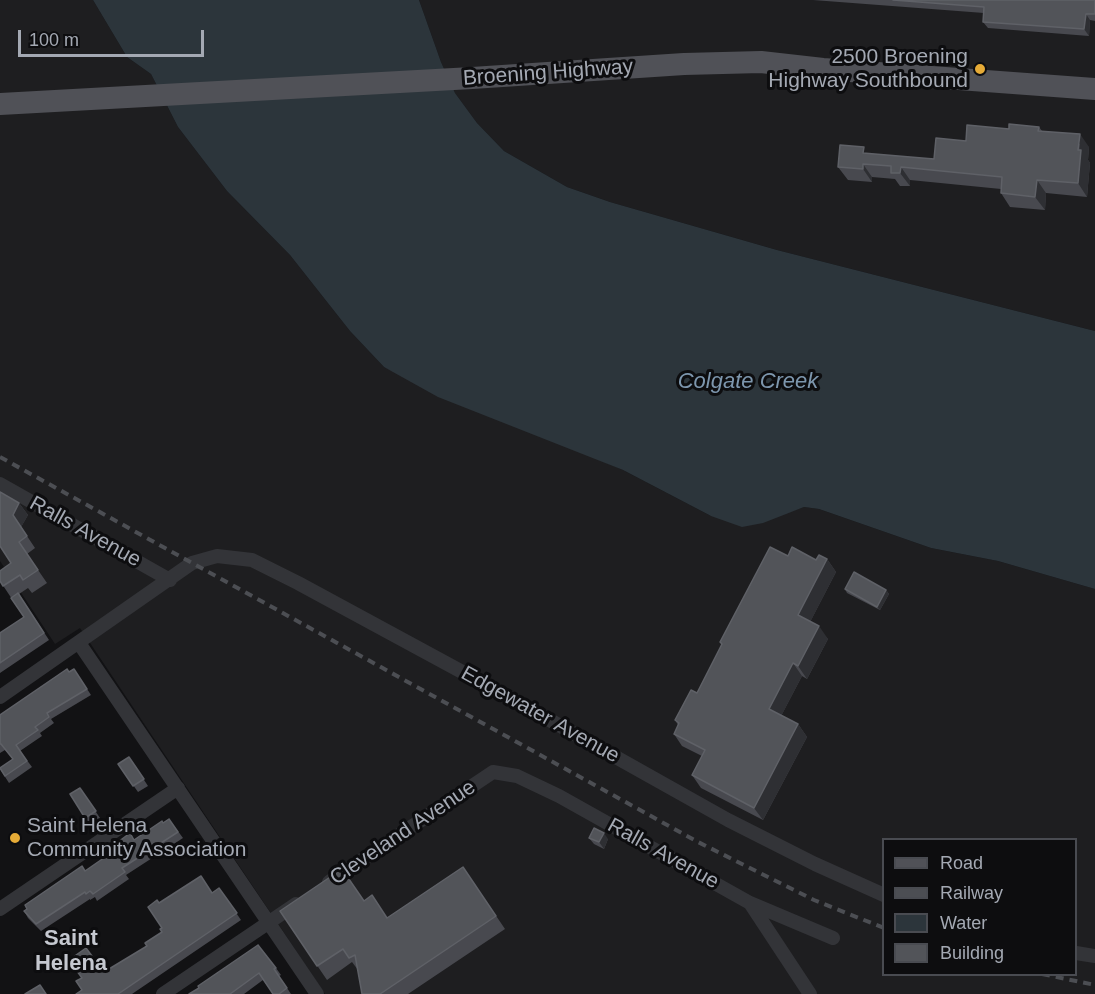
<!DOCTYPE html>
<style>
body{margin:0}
#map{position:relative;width:1095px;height:994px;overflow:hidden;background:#121214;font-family:Arial,sans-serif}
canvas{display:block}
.legend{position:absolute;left:882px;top:838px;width:195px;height:138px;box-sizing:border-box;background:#0d0d0f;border:2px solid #494b51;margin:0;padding:8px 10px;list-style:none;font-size:18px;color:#a4a9b3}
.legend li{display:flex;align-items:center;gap:12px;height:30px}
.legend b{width:30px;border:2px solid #494b51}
.scale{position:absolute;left:18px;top:30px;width:186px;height:27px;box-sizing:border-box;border:3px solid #a4a9b3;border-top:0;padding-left:8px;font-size:18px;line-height:21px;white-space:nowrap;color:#a4a9b3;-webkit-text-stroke:4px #0d0d0f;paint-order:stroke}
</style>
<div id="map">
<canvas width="1095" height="994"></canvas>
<ul class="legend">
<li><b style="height:8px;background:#505157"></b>Road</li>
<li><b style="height:8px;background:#4c4e53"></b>Railway</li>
<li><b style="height:16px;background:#2c353b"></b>Water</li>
<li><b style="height:16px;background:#525459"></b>Building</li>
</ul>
<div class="scale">100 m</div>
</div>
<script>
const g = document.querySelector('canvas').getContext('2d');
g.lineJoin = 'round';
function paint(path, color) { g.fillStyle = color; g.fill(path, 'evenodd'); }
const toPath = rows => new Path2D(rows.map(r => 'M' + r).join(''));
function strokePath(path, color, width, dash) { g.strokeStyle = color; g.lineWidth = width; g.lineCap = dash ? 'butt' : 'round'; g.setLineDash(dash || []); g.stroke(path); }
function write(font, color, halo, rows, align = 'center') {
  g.font = font + ' Arial,sans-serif'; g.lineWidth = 6; g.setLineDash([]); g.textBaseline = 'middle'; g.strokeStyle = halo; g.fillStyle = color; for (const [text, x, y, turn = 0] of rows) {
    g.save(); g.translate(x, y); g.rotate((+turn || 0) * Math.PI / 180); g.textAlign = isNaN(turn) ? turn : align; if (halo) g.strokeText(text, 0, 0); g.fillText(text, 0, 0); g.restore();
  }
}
paint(toPath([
 [0,0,93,0,127,57,151,74,178,127,227,191,290,255,350,331,384,367,623,470,711,516,783,514,804,507,819,509,931,548,998,561,1095,589,1095,994,325,994,80,628,55,644,0,561],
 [884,840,1076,840,1076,974,884,974],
 [419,0,1095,0,1095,331,777,250,610,202,567,187,504,151,477,123,455,93,441,62]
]), '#1e1e20');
paint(toPath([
 [93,0,419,0,441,62,455,93,477,123,504,151,567,187,610,202,777,250,1095,331,1095,589,998,561,931,548,819,509,804,507,763,523,742,527,711,516,623,470,438,397,384,367,350,331,290,255,227,191,178,127,151,74,127,57]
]), '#2c353b');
strokePath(toPath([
 [0,484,170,580],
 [79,643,317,994],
 [0,697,192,563,217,556,252,560,298,583,514,700,728,820,815,864,884,895],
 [329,882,493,772,517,776,559,796,750,903,833,938],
 [750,903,810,994],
 [0,909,178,788],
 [1076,953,1095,956],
 [163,994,296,904]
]), '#333438', 14);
strokePath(toPath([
 [0,104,472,78,684,64,761,62,823,69,1095,89]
]), '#505157', 22);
strokePath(toPath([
 [0,457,698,842,814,900,884,928],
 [1042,974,1095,985]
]), '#4c4e53', 4, [8, 6]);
paint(toPath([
 [813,0,1095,0,1095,21,1090,20,1089,36,988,28,983,22,984,13],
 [1039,127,1042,131,1089,147,1088,160,1090,163,1087,197,1046,193,1045,210,1010,207,1001,193,1001,189,910,180,910,186,900,186,895,179,872,177,872,182,848,180,838,167,868,154,934,159,966,141,1009,129],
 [19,503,28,515,21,527,35,548,27,554,47,583,32,593,28,588,19,594,49,640,0,673,0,633,24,617,0,581,11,563],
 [788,556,816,560,827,559,836,572,810,622,828,639,807,679,802,676,781,716,798,724,807,737,763,820,701,788,692,775,702,756,682,746,674,734,678,725,675,720,697,693,722,645,720,642],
 [845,589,886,590,889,594,880,610,847,593],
 [74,669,91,695,51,719,54,723,40,733,42,736,20,751,32,767,9,783,0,769,13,759,5,750,0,753,0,715],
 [129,757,148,786,138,792,118,764],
 [80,788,100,818,90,825,70,794],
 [169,819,183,838,126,875,129,879,97,901,95,897,90,900,90,899,41,931,28,918,24,911,85,871],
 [589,838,608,839,604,849,594,844],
 [463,867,505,929,408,994,362,994,358,970,352,962,327,980,280,911,364,901,387,918],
 [219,888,241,920,132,994,76,994,104,972,147,946,162,932,159,903,212,893],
 [276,968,281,975,279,976,291,994,273,994,263,980,244,994,189,994]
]), '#48494f');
paint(toPath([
 [1086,14,1090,20,1089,36,1084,29],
 [1080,134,1089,147,1088,160,1090,163,1087,197,1078,183],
 [863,164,872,177,872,182,863,169],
 [901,167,910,180,910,186,900,173],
 [1037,180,1046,193,1045,210,1035,197],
 [19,503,28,515,21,527,35,548,13,515],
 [827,559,836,572,807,628,798,615],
 [886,590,889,594,880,610,877,607],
 [819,626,828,639,807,679,798,666],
 [793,663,802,676,778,722,769,709],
 [798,724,807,737,763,820,754,808],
 [604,833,608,839,604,849,599,842]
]), '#2e2f33');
const building = toPath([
 [893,0,1095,0,1095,14,1086,14,1084,29,983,22,984,7,893,0],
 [1009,124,1039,127,1038,131,1080,134,1078,150,1081,150,1078,183,1037,180,1035,197,1001,193,1002,177,901,167,900,173,891,173,891,166,863,164,863,169,838,167,840,145,864,147,863,153,934,159,936,138,966,141,967,125,1009,129,1009,124],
 [0,492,19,503,13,515,27,536,19,542,38,570,23,580,20,575,3,586,0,581,0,571,11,563,0,546,0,492],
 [770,547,788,556,792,547,816,560,819,555,827,559,798,615,819,626,798,666,793,663,769,709,798,724,754,808,692,775,705,750,674,734,679,723,675,720,691,690,697,693,722,644,720,642,770,547],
 [854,572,886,590,877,607,845,589,854,572],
 [18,593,44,633,0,663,0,633,24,617,11,598,18,593],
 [67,669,69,672,74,669,87,689,47,713,49,717,35,727,38,730,16,745,27,761,5,776,0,768,13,759,1,744,0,744,0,715,67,669],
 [129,757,144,779,133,786,118,764,129,757],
 [80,788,96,811,85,818,70,794,80,788],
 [169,819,178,832,122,868,125,872,93,894,90,891,86,894,85,892,36,924,24,911,27,909,25,905,82,866,85,871,121,846,118,842,130,833,134,840,162,821,163,823,169,819],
 [594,828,604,833,599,842,589,838,594,828],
 [463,867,496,916,380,994,362,994,355,955,349,958,343,949,317,966,280,911,342,869,364,901,372,895,387,918,463,867],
 [201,876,212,893,219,888,237,913,118,994,76,994,82,990,76,981,82,978,69,960,86,948,104,972,147,946,145,943,162,932,160,929,162,928,148,907,157,900,159,903,201,876],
 [258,945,276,968,274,969,287,988,279,994,273,994,259,973,230,994,189,994,199,988,198,986,258,945],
 [40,985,46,994,25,994,40,985]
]);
paint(building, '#525459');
strokePath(building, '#5f6167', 1.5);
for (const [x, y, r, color] of [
 [980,69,6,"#e6ab37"],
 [15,838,6,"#e6ab37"]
]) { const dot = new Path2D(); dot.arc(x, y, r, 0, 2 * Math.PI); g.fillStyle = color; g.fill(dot); strokePath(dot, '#0d0d0f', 2); }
write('21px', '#a4a9b3', '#0d0d0f', [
 ["2500 Broening",968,57],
 ["Highway Southbound",968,81],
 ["Saint Helena",27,826,"left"],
 ["Community Association",27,850,"left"]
], 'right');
write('21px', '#a4a9b3', '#0d0d0f', [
 ["Broening Highway",548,73,-4],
 ["Ralls Avenue",85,532,29],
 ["Edgewater Avenue",540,715,29],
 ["Cleveland Avenue",403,833,-34],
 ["Ralls Avenue",663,854,29]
]);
write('italic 22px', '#7d96ad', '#0d0d0f', [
 ["Colgate Creek",748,382]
]);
write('bold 22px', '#c5c8d0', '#0d0d0f', [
 ["Saint",71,939],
 ["Helena",71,964]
]);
</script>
